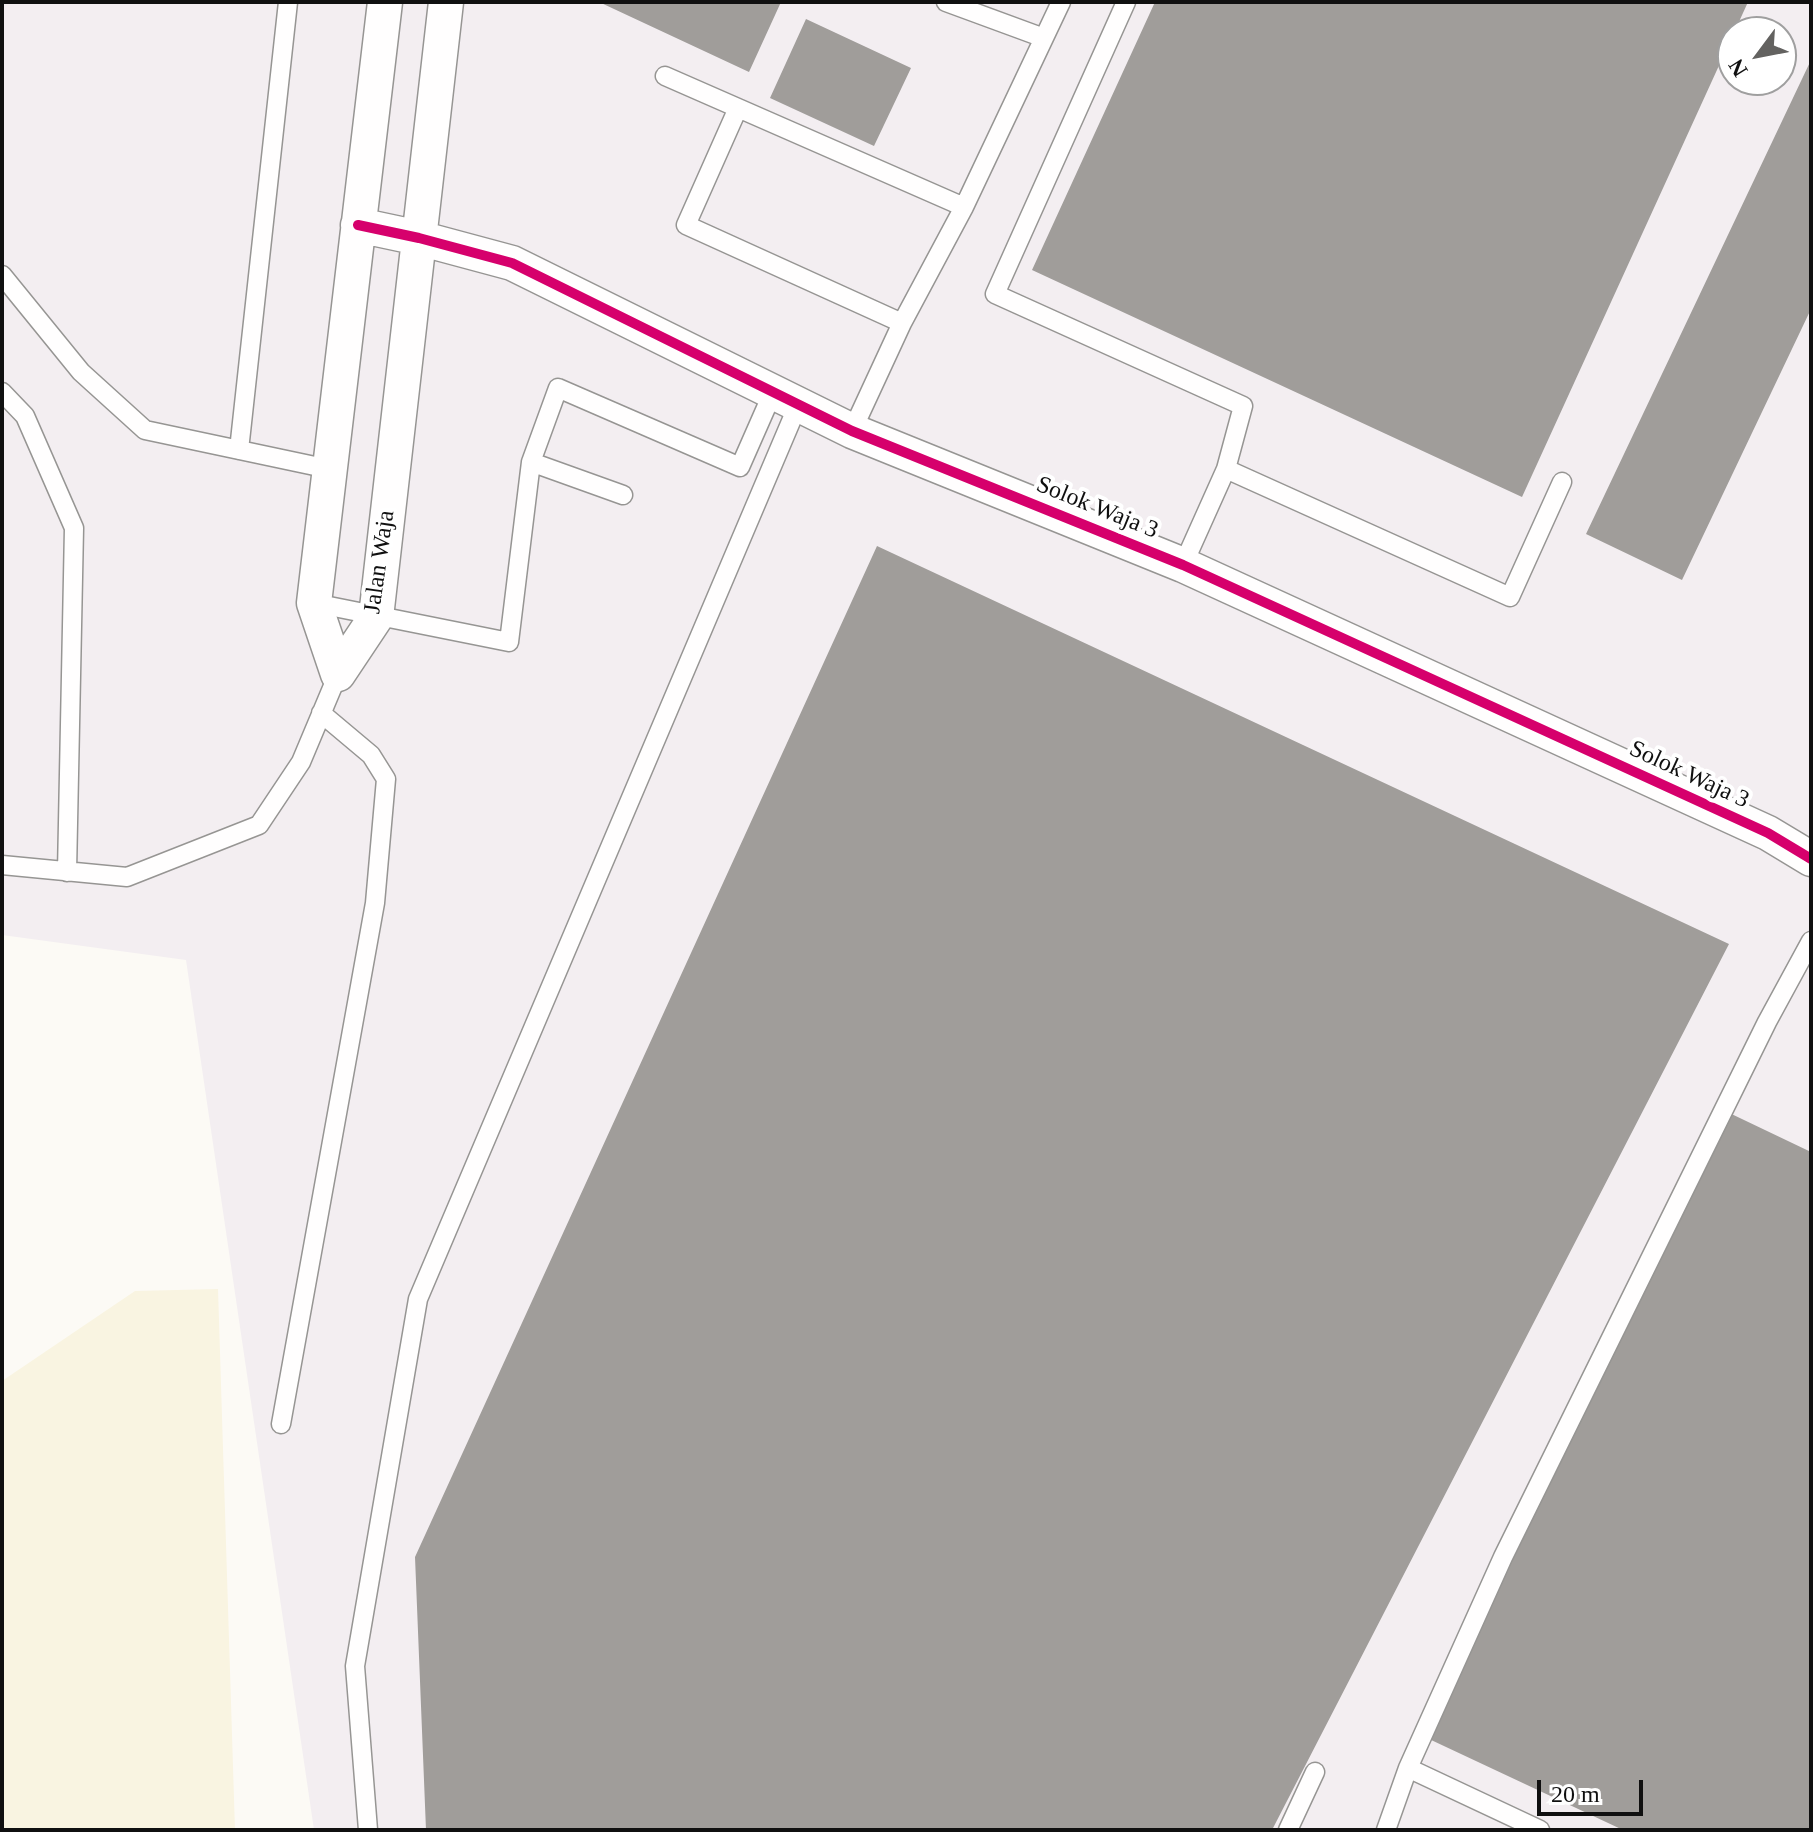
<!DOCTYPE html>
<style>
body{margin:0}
#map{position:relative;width:1813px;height:1832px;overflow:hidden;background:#fcfaf5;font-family:Georgia,serif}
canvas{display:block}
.frame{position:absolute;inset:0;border:4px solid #101010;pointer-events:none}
.north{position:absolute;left:1717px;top:16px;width:80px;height:80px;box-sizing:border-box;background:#fff;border:2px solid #9f9f9f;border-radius:50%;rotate:238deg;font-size:22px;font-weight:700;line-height:32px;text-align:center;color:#101010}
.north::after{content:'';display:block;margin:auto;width:28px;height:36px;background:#636260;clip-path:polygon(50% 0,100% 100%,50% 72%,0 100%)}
.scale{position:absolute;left:1537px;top:1780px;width:106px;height:36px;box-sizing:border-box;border:4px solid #101010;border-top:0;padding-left:10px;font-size:24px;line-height:28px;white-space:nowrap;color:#101010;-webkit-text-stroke:6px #fff;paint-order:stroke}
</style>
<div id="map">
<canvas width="1813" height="1832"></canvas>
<div class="frame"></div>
<div class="north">N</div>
<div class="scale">20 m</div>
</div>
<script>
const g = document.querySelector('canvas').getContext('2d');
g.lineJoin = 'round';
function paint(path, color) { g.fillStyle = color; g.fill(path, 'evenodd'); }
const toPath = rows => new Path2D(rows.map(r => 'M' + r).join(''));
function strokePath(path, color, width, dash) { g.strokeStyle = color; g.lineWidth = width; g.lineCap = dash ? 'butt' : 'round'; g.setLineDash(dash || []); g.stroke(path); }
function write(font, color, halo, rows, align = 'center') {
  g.font = font + ' Georgia,serif'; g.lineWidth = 8; g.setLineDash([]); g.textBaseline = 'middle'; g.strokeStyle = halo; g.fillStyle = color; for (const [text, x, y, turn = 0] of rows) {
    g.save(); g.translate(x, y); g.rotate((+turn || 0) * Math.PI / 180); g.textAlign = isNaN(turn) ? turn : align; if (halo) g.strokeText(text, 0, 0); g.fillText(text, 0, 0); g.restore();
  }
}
paint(toPath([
 [2,2,1811,2,1811,1830,314,1830,186,960,2,935],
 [1733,32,1781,32,1781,80,1733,80]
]), '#f3eef1');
paint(toPath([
 [218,1289,235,1830,2,1830,2,1381,135,1291]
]), '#f9f4e1');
paint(toPath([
 [599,2,781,2,749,72],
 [1155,2,1748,2,1522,497,1032,270],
 [806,19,911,68,874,146,770,98],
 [1811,60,1811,309,1682,580,1586,534],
 [877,546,1729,944,1272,1830,426,1830,415,1557],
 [1721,1109,1811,1152,1811,1830,1623,1830,1429,1739]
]), '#a09d9a');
const lane = toPath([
 [946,2,1044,38],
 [1126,2,995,294,1243,406,1226,469,1183,565],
 [665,76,964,207],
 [738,108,686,225,902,323],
 [2,275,81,372,145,430,329,469],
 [2,392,25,416,74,528,67,872],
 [852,431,902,323,964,207,1061,2],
 [239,450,288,2],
 [531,462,558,388,740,467,773,392],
 [1226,469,1510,597,1562,482],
 [314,603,509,642,531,462,623,495],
 [2,865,127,877,259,825,301,762,338,674],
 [281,1424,375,903,386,779,371,755,321,713],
 [1408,1768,1540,1830],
 [368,1830,355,1666,418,1299,798,405],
 [1288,1830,1315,1772],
 [1386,1830,1408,1768,1503,1557,1767,1022,1811,941]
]);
const street = toPath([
 [358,225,419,238,512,263,852,431,1183,565,1768,833,1811,859],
 [338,674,376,617,446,2],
 [338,674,314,603,385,2]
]);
strokePath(lane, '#969593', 21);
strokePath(street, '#969593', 37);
strokePath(lane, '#fffefe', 18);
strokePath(street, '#fffefe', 34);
strokePath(toPath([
 [358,225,419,238,512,263,852,431,1183,565,1768,833,1811,859]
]), '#d6006c', 10);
write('24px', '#101010', '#fff', [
 ["Solok Waja 3",1097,508,22],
 ["Jalan Waja",380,562,-82],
 ["Solok Waja 3",1689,775,25]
]);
</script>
